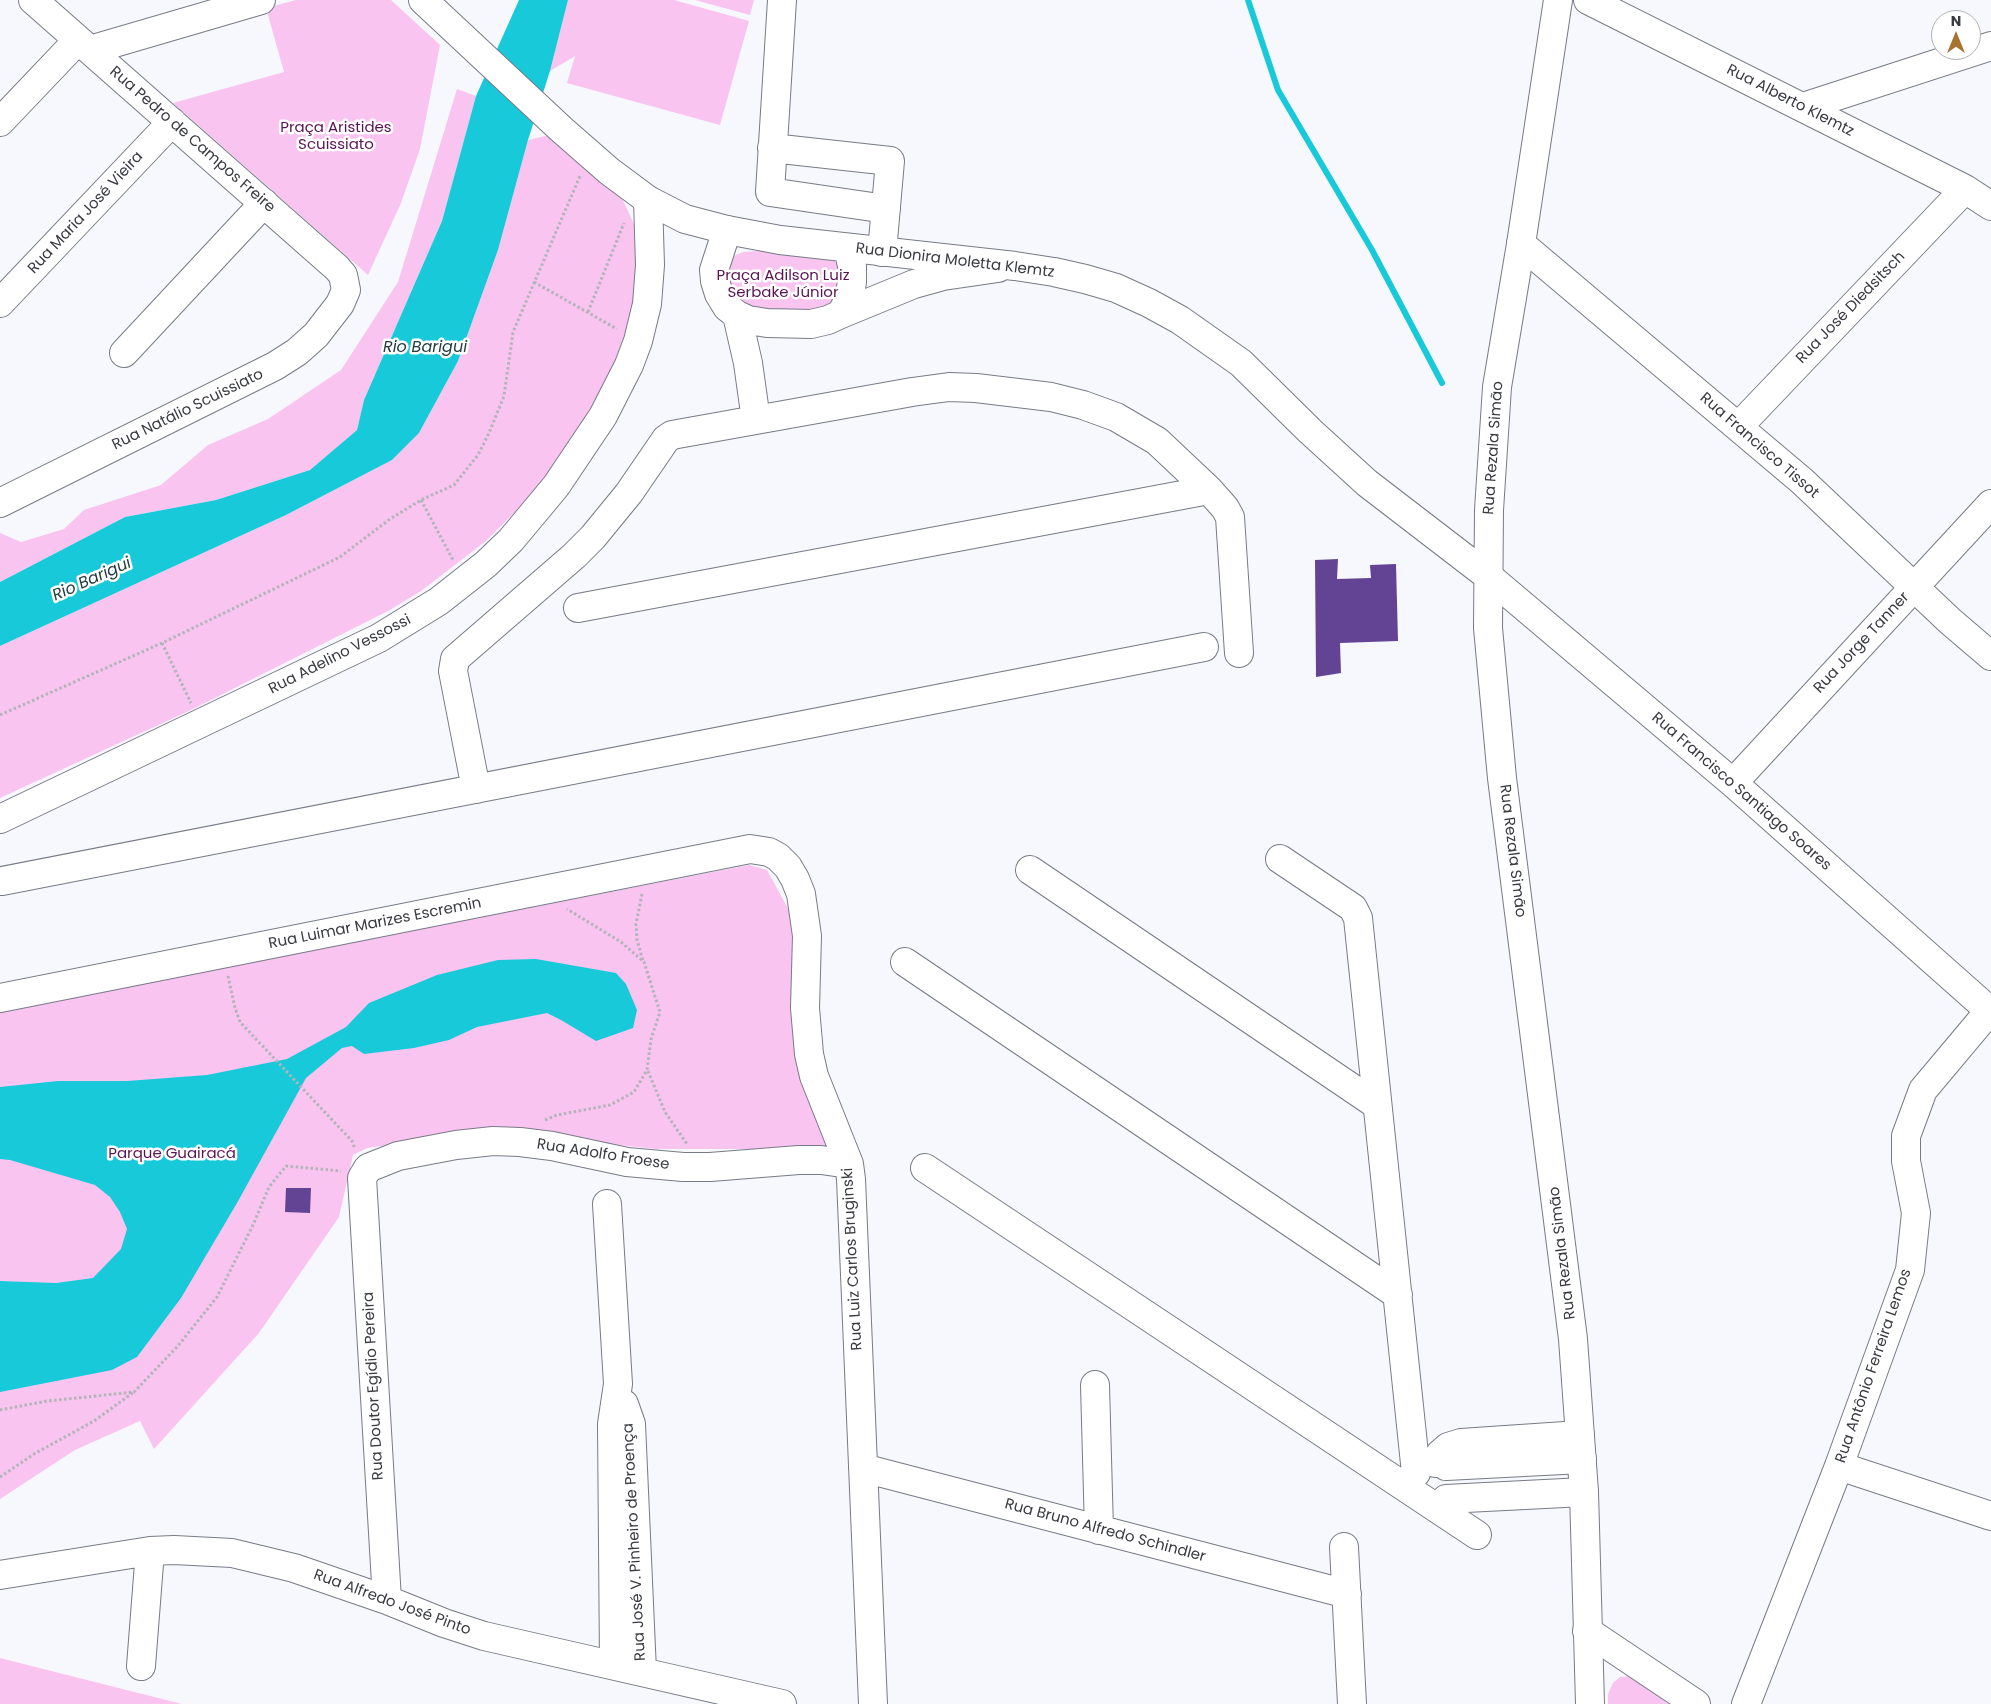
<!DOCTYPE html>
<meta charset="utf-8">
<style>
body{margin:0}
#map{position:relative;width:1991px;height:1704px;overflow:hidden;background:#f6f8fd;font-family:Poppins,sans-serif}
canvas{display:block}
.north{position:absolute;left:1931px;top:10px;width:50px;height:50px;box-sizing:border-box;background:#fff;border:1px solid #b0b1b3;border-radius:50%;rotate:0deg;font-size:14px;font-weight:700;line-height:20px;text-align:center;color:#393b40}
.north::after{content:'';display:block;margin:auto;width:18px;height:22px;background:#aa7230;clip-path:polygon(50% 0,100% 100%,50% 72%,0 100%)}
</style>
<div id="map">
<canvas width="1991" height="1704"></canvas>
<div class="north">N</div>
</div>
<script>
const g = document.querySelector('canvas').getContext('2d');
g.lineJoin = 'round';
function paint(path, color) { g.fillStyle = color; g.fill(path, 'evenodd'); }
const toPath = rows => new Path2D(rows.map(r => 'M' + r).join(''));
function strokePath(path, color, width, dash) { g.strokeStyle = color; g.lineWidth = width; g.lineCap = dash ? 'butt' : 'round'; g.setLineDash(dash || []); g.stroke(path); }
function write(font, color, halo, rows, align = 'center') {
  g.font = font + ' Poppins,sans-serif'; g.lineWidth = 5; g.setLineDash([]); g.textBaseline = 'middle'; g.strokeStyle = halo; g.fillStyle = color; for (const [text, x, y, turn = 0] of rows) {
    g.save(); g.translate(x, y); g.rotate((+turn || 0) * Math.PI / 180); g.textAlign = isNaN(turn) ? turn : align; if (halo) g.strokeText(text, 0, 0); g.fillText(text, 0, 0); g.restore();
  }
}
paint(toPath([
 [296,0,391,0,440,45,420,149,401,203,368,275,173,103,284,72,266,8],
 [568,0,674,0,749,21,720,125,567,83,575,56,550,71],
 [695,0,754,0,750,15],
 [457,89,476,96,442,221,364,400,357,430,310,470,216,500,125,517,0,582,0,533,21,542,64,529,84,510,161,485,208,445,268,419,341,370,398,282],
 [549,135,620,194,634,224,637,259,636,291,632,315,610,374,565,453,533,494,486,541,421,591,390,610,191,710,0,798,0,646,286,515,392,460,419,433,458,361,498,250,528,140],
 [758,251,832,259,841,267,840,297,821,311,758,310,743,302,726,284,731,257,743,252],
 [749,865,767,870,790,912,793,948,829,1149,656,1149,506,1133,468,1134,367,1148,353,1155,339,1217,259,1333,154,1449,140,1421,75,1450,0,1499,0,1011],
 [0,1658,182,1704,0,1704],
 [1632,1676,1668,1704,1608,1704,1608,1694,1613,1683,1620,1677]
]), '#f9c4f0');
paint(toPath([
 [519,0,568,0,550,71,528,140,498,250,458,361,419,433,392,460,286,515,0,646,0,582,125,517,216,500,310,470,357,430,364,400,442,221,476,96],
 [536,959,616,973,626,984,637,1010,633,1028,596,1041,561,1020,547,1013,477,1027,449,1040,414,1048,364,1054,352,1046,342,1048,306,1078,237,1203,181,1298,137,1357,112,1370,0,1392,0,1281,56,1283,93,1278,121,1249,127,1229,120,1212,110,1197,95,1185,10,1160,0,1159,0,1087,58,1081,127,1081,207,1075,287,1059,346,1027,369,1003,437,975,498,960]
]), '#18cad9');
strokePath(toPath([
 [1248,0,1278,90,1372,250,1442,383]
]), '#18cad9', 6);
paint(toPath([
 [1338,559,1337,579,1371,578,1370,565,1396,564,1398,641,1340,643,1341,673,1316,677,1315,560],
 [286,1188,311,1188,310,1213,285,1212]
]), '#634393');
const minor = toPath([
 [782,0,770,192,886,209],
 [1588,0,1965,189,1991,206],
 [90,50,261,0],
 [1803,107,1991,46],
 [0,122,78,40],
 [772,148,890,161,882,252],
 [727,230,714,270,715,281,719,294,727,307,737,315,748,320,767,323,811,324,828,320,841,314,849,299,852,282,852,266,848,248],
 [1521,244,1802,481,1950,621,1991,656],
 [0,303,172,122],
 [841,314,914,284,943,276,998,268],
 [737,315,748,363,756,420],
 [124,353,264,203],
 [1738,427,1965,189],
 [0,503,275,366,297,352,316,335,340,304,346,290,343,275,337,268,33,0],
 [1488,576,1733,783,1991,1012],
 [578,608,1209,490],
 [1733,783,1991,504],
 [476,789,453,671,455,659,574,556,593,537,629,493,666,439,672,435,912,392,949,387,976,388,1051,397,1083,405,1116,417,1157,441,1209,490,1225,508,1230,517,1239,653],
 [0,819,379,638,439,601,486,564,511,540,556,486,603,416,629,365,638,341,647,304,650,265,648,200],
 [1280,859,1353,908,1358,918,1416,1473],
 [1030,870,1377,1105],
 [2,881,1204,647],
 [905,962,1398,1295],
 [0,998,750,849,769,852,778,857,788,867,795,879,801,894,807,936,805,1008,809,1054,814,1076,849,1164,851,1179,873,1704],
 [925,1168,1477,1535],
 [607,1204,618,1384,612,1424,614,1665],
 [1095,1385,1099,1530],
 [624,1404,631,1424,642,1671],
 [1435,1463,1440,1454,1448,1447,1461,1443,1580,1435],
 [1446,1466,1582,1459],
 [1839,1466,1991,1516],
 [863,1468,1347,1594],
 [1446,1499,1584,1492],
 [1344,1547,1352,1704],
 [0,1575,150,1551,174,1550,232,1553,294,1568,387,1600,444,1623,484,1636,782,1704],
 [387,1600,362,1178,368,1168,398,1156,456,1145,493,1141,520,1142,552,1146,627,1162,683,1167,710,1167,799,1160,821,1160,849,1164],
 [1587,1631,1696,1704],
 [141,1666,150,1551],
 [1746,1704,1839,1466,1910,1270,1916,1213,1906,1161,1906,1136,1923,1090,1991,1009]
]);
const major = toPath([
 [423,0,561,129,609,171,648,200,685,219,727,230,780,240,1015,266,1054,272,1085,279,1116,288,1149,303,1180,320,1241,363,1310,431,1367,483,1488,576],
 [1558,0,1521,244,1497,387,1489,510,1488,628,1502,778,1573,1339,1584,1492,1590,1704]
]);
strokePath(minor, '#777b86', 30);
strokePath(major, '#777b86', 30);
strokePath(toPath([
 [534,282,617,329],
 [588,312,624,223],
 [421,500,453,560],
 [162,643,191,703],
 [0,715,162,643,340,557,390,519,421,500,454,485,478,455,489,433,504,396,513,332,580,176],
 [642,894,636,924,637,940,643,961],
 [228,976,235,1008,240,1022,352,1141,355,1149],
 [648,1071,665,1112,687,1144],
 [545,1120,557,1115,610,1105,634,1092,647,1070,651,1039,660,1012,644,962,621,942,567,909],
 [0,1410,47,1401,134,1392,177,1347,217,1297,253,1225,269,1187,286,1166,341,1171],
 [0,1477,34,1454,94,1421,134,1392]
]), '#b2b4b9', 3, [2.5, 2.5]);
strokePath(minor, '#fff', 28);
strokePath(major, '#fff', 28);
write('15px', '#393b40', '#fff', [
 ["Rua Alberto Klemtz",1790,101,27],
 ["Rua Pedro de Campos Freire",192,140,41],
 ["Rua Maria José Vieira",86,213,-47],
 ["Rua Dionira Moletta Klemtz",955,261,7],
 ["Rua José Diedsitsch",1851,308,-46],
 ["Rua Natálio Scuissiato",188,410,-26],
 ["Rua Francisco Tissot",1759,446,41],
 ["Rua Rezala Simão",1494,448,-86],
 ["Rua Jorge Tanner",1862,643,-47],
 ["Rua Adelino Vessossi",340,655,-27],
 ["Rua Francisco Santiago Soares",1741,792,41],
 ["Rua Rezala Simão",1512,851,83],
 ["Rua Luimar Marizes Escremin",375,924,-11],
 ["Rua Adolfo Froese",603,1155,9],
 ["Rua Rezala Simão",1563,1253,-97],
 ["Rua Luiz Carlos Bruginski",853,1259,-93],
 ["Rua Antônio Ferreira Lemos",1874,1366,-71],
 ["Rua Doutor Egídio Pereira",374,1386,-93],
 ["Rua Bruno Alfredo Schindler",1105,1531,15],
 ["Rua José V. Pinheiro de Proença",635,1542,-93],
 ["Rua Alfredo José Pinto",392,1603,20]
]);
write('15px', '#5a1453', '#fff', [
 ["Praça Aristides",336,128],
 ["Scuissiato",336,145],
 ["Praça Adilson Luiz",783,276],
 ["Serbake Júnior",783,293],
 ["Parque Guairacá",172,1154]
]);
write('italic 16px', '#243d40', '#fff', [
 ["Rio Barigui",425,348],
 ["Rio Barigui",92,580,-24]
]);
</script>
